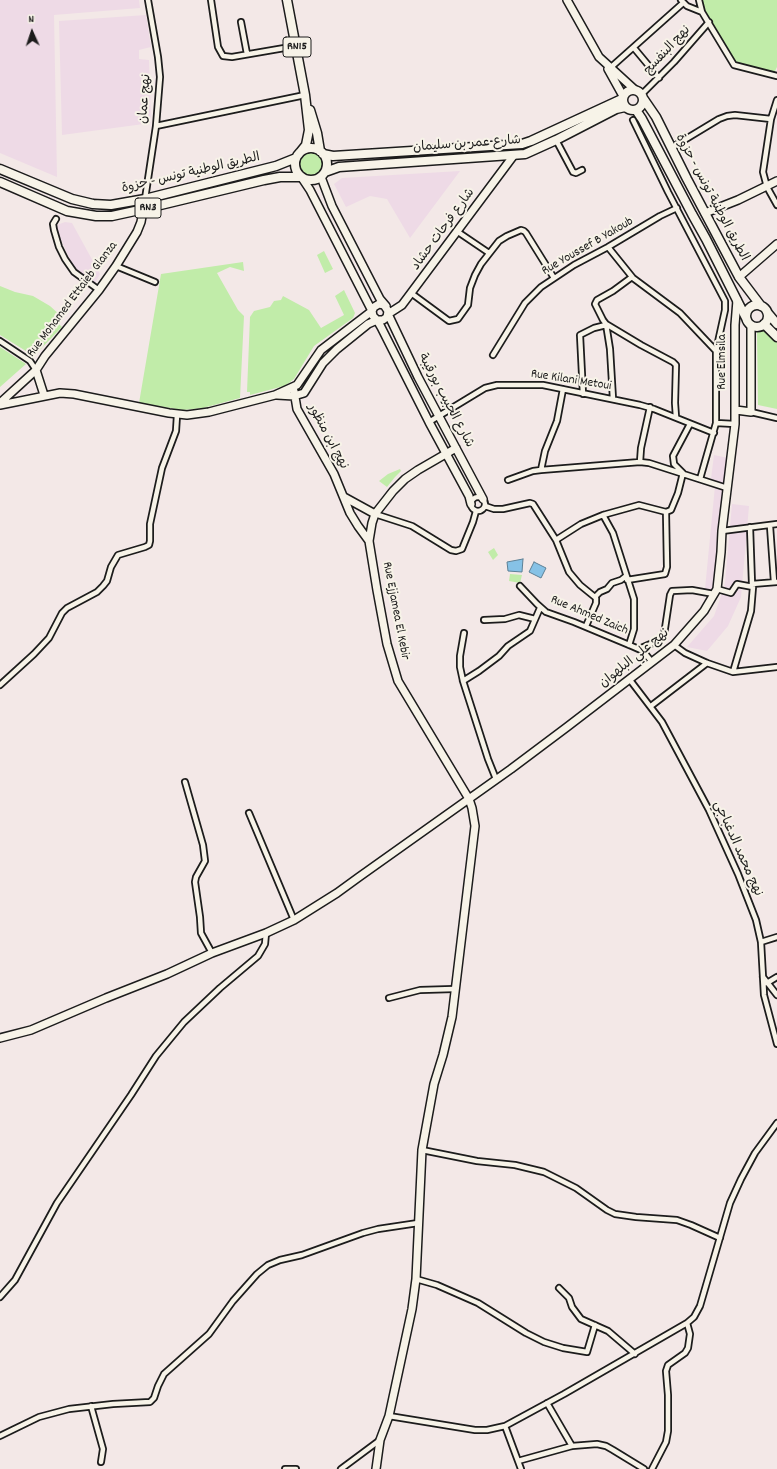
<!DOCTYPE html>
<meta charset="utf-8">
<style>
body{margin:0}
#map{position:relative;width:777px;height:1469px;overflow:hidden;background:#f3e8e7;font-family:Dekko,sans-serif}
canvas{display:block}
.north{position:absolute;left:12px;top:12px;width:40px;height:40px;-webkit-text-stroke:3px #f7f3e8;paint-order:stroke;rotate:357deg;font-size:11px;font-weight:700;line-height:16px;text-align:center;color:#1c1c1c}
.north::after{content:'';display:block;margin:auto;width:14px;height:18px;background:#1c1c1c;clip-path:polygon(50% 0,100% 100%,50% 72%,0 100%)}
</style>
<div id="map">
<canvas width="777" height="1469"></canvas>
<div class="north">N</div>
</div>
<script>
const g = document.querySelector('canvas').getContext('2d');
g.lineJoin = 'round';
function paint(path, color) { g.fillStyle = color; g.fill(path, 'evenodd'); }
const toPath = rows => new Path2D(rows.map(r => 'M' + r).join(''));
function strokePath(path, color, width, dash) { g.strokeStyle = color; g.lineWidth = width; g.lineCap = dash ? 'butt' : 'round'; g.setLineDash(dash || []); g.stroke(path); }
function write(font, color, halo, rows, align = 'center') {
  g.font = font + ' Dekko,"Playpen Sans Arabic",sans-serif'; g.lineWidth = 4; g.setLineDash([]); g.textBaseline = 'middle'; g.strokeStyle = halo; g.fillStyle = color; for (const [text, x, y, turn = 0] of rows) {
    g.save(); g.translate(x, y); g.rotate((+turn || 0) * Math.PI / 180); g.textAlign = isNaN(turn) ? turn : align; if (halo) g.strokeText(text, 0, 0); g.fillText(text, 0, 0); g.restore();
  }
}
paint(toPath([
 [0,0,139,0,140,8,54,15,57,177,0,153],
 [146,15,151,47,139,50,139,59,149,60,151,123,62,135,59,21],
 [460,171,410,238,387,199,370,196,346,207,334,184,342,178],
 [65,222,72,223,100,274,95,283,90,283,75,271,56,228,57,225],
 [714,455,728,458,727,485,711,479],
 [715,486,726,489,718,579,711,595,705,589],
 [732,504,749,506,741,597,728,626,707,651,687,647,714,616,721,596,725,583]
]), '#eedae6');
paint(toPath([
 [703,0,777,0,777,67,774,73,742,66,735,62,702,5],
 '300 164a11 11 0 1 1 22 0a11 11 0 1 1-22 0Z',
 [324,251,333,269,325,273,317,255],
 [243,262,244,271,230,267,217,273,238,310,244,316,240,398,203,408,183,410,139,403,161,274],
 [0,286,15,292,33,296,50,306,61,316,58,319,61,322,59,324,62,327,34,356,0,335],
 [344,290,355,313,353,318,314,346,294,379,289,383,284,386,250,395,250,392,247,392,250,317,254,311,270,307,274,301,281,300,283,296,309,310,321,328,344,315,335,296],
 [767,330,777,342,777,409,758,405,757,332],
 [0,347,26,364,0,387],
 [400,469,401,471,395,477,387,487,379,481,388,474],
 [494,548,498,555,493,560,488,552],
 [510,574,522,575,520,583,509,581]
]), '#c1eca9');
const water = toPath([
 [523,559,522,572,508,571,507,562,523,559],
 [534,562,546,568,541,578,529,572,534,562]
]);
paint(water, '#86c2e6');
strokePath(water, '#5c8095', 1);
const street = toPath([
 [211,0,218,47,223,56,232,57,296,46],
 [681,0,687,6,702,12],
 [699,0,702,12,734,65,777,76],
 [241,22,247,54],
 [634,48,659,78],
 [609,69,683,3],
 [642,94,674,62,709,22],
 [777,100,771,119,763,172,767,187,777,205],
 [633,120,668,192,725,301,725,310,716,351,716,423,735,424],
 [156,126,305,95],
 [556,140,573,172,576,173,582,170],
 [671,148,719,119,727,116,735,115,771,119],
 [145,199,156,126,160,77,158,57,148,0],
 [56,219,53,224,54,230,59,247,65,259,74,272,99,290],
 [458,232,489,253],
 [608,247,633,278,680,313,716,351],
 [116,266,155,282],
 [632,277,613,291,597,300,595,304,603,320,606,324,641,345,673,362,676,365,675,403,676,417],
 [411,293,449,321,458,319,468,305,470,288,475,275,481,264,499,241,507,236,521,230,524,231,526,233,554,278],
 [606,324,610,349,613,399],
 [0,341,30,361,36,370],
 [493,355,525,303,541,287,574,265,608,247,660,216,677,208],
 [583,394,580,335,594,328,606,325],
 [751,412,777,418],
 [429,422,485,388,497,385,543,385,640,405,654,409,714,433],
 [640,462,641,448,650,407],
 [541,470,545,451,557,421,563,389],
 [700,479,716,423],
 [508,480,533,471,541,470,640,462,649,463,727,488],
 '471 504a7 7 0 1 1 14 0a7 7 0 1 1-14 0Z',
 [485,506,494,509,503,509,530,503,533,504,556,540,569,572,580,585,596,598,596,603,586,626],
 [375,514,412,526,451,550,456,551,462,549,473,522,476,511],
 [770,526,774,582],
 [750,527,752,584],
 [722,531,777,524],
 [556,540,581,524,603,515],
 [627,580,665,574,667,567,666,512],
 [520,586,537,604,546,612,574,622,634,647,643,651,652,662],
 [717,589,731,593,737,584,753,587,752,584,777,582],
 [595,597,600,592,607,589,612,583,621,580,626,576],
 [484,620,505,619,519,615,535,619],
 [464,633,460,656,460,667,463,681,488,759,496,779],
 [629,645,634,629,634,599,613,533,603,515,639,505,666,512,671,510,678,493,683,473,674,464,673,456,690,424],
 [674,645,685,653,707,663,733,672,777,667],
 [639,649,655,642,664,635,670,595,672,591,692,590,714,594],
 [733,672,751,611,753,587],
 [630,680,662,722,709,810,738,874,756,920,761,942,764,995,777,1044],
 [463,681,479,671,499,656,508,646,530,631,540,608],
 [0,685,34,654,49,638,62,613,67,608,97,592,103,586,107,581,111,567,118,555,145,547,149,545,150,541,150,524,162,468,176,431,177,415],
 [651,706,707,663],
 [185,782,203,845,205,861,196,877,195,882,200,917,201,933,212,953],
 [249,813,294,920],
 [761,942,777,937],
 [763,977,777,995],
 [767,983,777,977],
 [389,998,420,990,454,989],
 [422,1150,477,1161,515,1165,544,1172,576,1188,607,1210,615,1214,636,1217,677,1220,691,1225,720,1238],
 [416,1279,437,1285,478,1303,526,1333,544,1342,563,1348,587,1352,595,1325],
 [559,1288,569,1298,572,1307,581,1319,608,1331,635,1354],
 [0,1297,15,1280,57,1203,131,1095,156,1056,184,1022,220,988,258,956,265,944,266,933],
 [547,1403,572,1446],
 [91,1406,103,1449,101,1462],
 [389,1416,475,1430,487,1430,505,1426,564,1394,687,1323,694,1317,700,1306,730,1203,741,1179,755,1153,777,1123],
 [505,1426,521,1469],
 [0,1436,39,1417,69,1409,113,1404,150,1402,154,1398,158,1386,164,1374,209,1334,233,1301,257,1274,268,1265,280,1260,302,1255,363,1233,378,1229,418,1223],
 [518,1461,572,1446,597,1444,606,1446,613,1450,644,1469],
 [285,1469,296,1469],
 [341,1469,380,1440],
 [652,1469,666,1442,668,1431,668,1395,666,1371,668,1365,685,1353,688,1348,690,1334,687,1323]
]);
const secondary = toPath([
 [567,0,599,57,634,89],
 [608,69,623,96],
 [321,177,332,206,380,299,386,306],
 [705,213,738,200,777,181],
 [739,277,777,244],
 [36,370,44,395],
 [294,391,297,409,334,474,350,513,358,526,369,541],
 [277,395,294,396,304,393,323,363,337,349,368,324,377,320,383,320,387,317,388,311,384,305,379,304,374,307,372,311,373,316,377,320,381,327,429,422,469,496,471,504],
 [0,403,36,370,45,356,99,290,116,266,137,232,141,222,145,199],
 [0,405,60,393,74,394,169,413,187,415,209,412,275,395,297,385,321,350,372,311,310,190,302,178],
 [736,410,751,412,751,325],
 [344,497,375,514],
 [483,499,418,377,388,314,402,305,411,293,514,155],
 [0,1038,31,1030,106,998,167,974,212,953,266,933,294,920,337,893,359,877,511,769,567,727,674,645,704,611,717,589,721,552,722,531,735,424,735,325,737,300],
 [376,1469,380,1440,389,1416,412,1309,416,1279,422,1150,434,1084,443,1055,452,1017,475,826,472,808,469,799,398,681,387,644,377,590,369,541,372,523,375,514,393,491,405,479,418,470,456,448]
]);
const primary = toPath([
 [287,0,305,95,309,130,306,145,298,155],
 '623 100a10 10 0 1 1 20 0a10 10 0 1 1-20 0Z',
 [643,98,656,117,687,179,739,277,761,306],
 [310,110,317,133,320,151],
 [636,110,642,119,692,214,706,239,747,320],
 '295 164a16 16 0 1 1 32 0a16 16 0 1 1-32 0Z',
 [323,154,333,156,522,144,531,141,622,99],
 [0,169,72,199,93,204,111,205,145,199,276,166,296,158],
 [325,172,339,167,525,154,556,140,616,109,625,107],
 [0,182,67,211,96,216,112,216,144,209,264,180,280,177,300,177],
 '746 316a11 11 0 1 1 22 0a11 11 0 1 1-22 0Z',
 [767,312,777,324],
 [764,324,777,337]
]);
strokePath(street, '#1c1c1c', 8);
strokePath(secondary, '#1c1c1c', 10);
strokePath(primary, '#1c1c1c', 11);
strokePath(street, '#f7f3e8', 4.5);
strokePath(secondary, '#f7f3e8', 7);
strokePath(primary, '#f7f3e8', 8);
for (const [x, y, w] of [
 [297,47,28],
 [148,208,26]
]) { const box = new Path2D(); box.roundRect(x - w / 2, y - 10, w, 20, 3); g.fillStyle = '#f7f3e8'; g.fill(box); strokePath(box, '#1c1c1c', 1); }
write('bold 12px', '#1c1c1c', null, [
 ["RN15",297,47],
 ["RN3",148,208]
]);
write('13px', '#1c1c1c', '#f7f3e8', [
 ["نهج البنفسج",668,51,-47],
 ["نهج عمان",146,99,-86],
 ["شارع عمر بن سليمان",467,145,-4],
 ["الطريق الوطنية تونس - حزوة",191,174,-13],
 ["الطريق الوطنية تونس - حزوة",711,198,62],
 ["شارع فرحات حشاد",444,230,-54],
 ["Rue Youssef B Yakoub",588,247,-30],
 ["Rue Mohamed Ettaieb Glanza",73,300,-53],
 ["Rue Elmsila",723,362,-90],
 ["Rue Kilani Metoui",571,381,9],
 ["شارع الحبيب بورقيبة",445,401,62],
 ["نهج ابن منظور",327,437,62],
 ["Rue Ejjamea El Kebir",395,611,79],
 ["Rue Ahmed Zaich",589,616,23],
 ["نهج علي البلهوان",635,659,-39],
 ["نهج محمد الدغباجي",737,849,66]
]);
</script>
